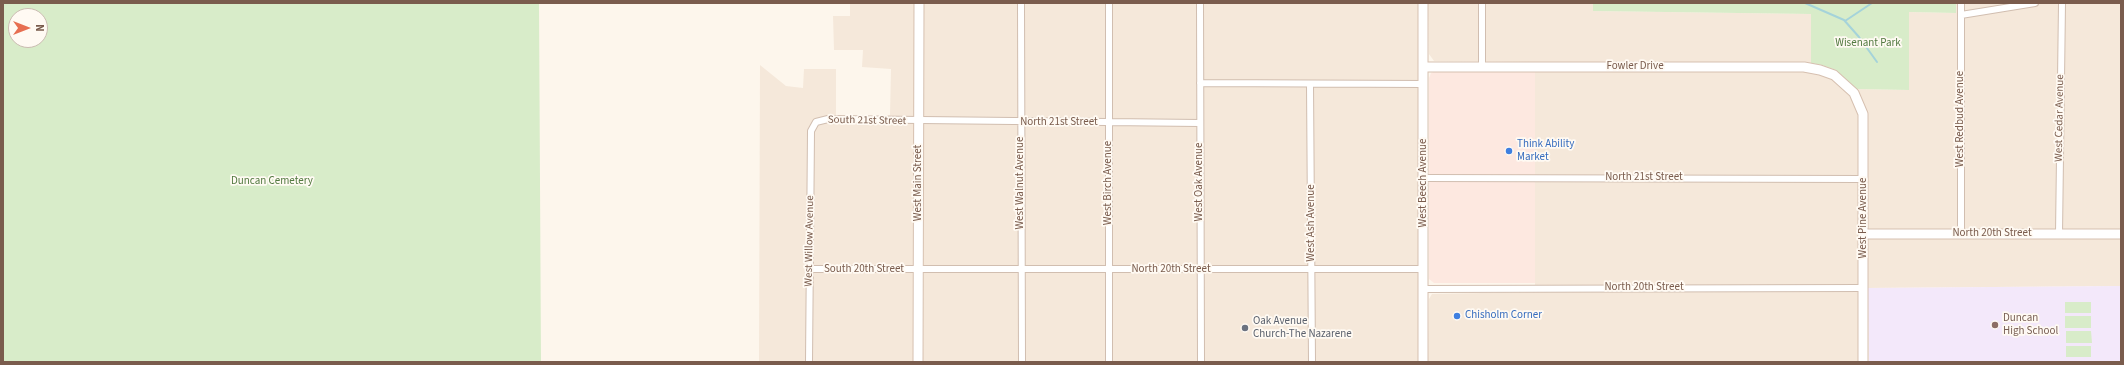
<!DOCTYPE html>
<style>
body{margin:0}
#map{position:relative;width:2124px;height:365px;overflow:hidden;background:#fdf6ec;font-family:"Source Sans 3",sans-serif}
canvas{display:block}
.frame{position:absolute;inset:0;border:4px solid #7a5c4d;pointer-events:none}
.north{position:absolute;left:8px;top:8px;width:40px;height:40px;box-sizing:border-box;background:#fffaf3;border:1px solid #cabbb1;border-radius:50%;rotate:90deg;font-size:11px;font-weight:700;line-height:16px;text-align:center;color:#7a5c4d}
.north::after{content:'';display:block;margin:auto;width:14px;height:18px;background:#e76f51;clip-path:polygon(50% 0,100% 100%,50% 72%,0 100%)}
</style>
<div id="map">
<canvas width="2124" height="365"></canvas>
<div class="frame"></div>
<div class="north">N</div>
</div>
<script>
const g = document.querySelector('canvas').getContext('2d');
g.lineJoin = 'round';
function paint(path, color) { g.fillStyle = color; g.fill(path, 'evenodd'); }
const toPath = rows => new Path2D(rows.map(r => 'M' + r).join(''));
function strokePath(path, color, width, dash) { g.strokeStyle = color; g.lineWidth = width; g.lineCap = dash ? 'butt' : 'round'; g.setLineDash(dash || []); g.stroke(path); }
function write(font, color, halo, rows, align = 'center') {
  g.font = font + ' "Source Sans 3",sans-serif'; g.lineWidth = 3.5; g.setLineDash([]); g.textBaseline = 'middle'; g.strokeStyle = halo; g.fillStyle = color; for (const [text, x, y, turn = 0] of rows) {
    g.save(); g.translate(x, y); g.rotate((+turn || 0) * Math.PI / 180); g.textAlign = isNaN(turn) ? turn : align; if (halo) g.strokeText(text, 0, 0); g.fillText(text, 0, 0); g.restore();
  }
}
paint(toPath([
 [850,3,915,3,915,362,759,362,760,65,786,86,803,88,804,69,836,69,836,122,859,122,890,115,891,69,862,67,863,50,834,50,833,16,850,16],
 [924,3,1420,3,1420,362,923,362],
 [1428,3,1593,3,1593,11,1811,14,1811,63,1822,65,1836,70,1856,89,1909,90,1909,12,1956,13,1956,3,2121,3,2121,286,1868,288,1859,295,1860,362,1428,362,1429,299,1432,294,1535,292,1535,70,1529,62,1434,61,1429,54]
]), '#f5e8da');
paint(toPath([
 [1535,70,1535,283,1434,283,1429,279,1429,78,1431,73,1436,71]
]), '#fde8e0');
paint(toPath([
 [2121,286,2121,362,1869,362,1868,288]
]), '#f3e8fa');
paint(toPath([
 [3,3,539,3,541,362,3,362],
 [16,16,40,16,40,40,16,40],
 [1593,3,1956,3,1956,13,1909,12,1909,90,1856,89,1836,70,1822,65,1811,63,1811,14,1593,11],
 [2065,302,2091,302,2091,313,2065,313],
 [2065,316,2091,316,2091,328,2065,328],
 [2066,331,2091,331,2092,343,2066,343],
 [2066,346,2091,346,2091,357,2066,357]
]), '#d8ecc9');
strokePath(toPath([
 [1805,3,1844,20,1859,37,1877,62],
 [1845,21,1872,3]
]), '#a5d3da', 2);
const street = toPath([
 [1021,3,1022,362],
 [1200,3,1201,362],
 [1482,3,1482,68],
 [1961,3,1961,234],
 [1961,15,2035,3],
 [1200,83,1424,84],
 [1310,84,1312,362],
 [1424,178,1863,179],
 [2059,234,2062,3],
 [809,269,1424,269],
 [1424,289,1864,288],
 [809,362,811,131,816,122,828,119,1200,123],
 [1109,362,1109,3]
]);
const secondary = toPath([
 [1423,3,1423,362],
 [1424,67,1804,67,1820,70,1834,75,1854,93,1863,114,1863,362],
 [1864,234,2121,234],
 [918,362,919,3]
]);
strokePath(street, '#d1beb0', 8);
strokePath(secondary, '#d6c0b0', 11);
strokePath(street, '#fff', 6);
strokePath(secondary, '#fff', 9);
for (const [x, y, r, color] of [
 [1509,151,4,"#3f7fe0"],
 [1457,316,4,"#3f7fe0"],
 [1995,325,4,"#8d6e63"],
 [1245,328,4,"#6b7280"]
]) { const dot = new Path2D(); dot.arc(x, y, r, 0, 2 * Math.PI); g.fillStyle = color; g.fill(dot); strokePath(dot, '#fffaf3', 1.5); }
write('11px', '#537a41', '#fffaf3', [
 ["Wisenant Park",1868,44],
 ["Duncan Cemetery",272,182]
]);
write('11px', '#7a5c4d', '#fffaf3', [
 ["Fowler Drive",1635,67],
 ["West Cedar Avenue",2060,118,-89],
 ["West Redbud Avenue",1961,119,-90],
 ["South 21st Street",867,121,1],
 ["North 21st Street",1059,123],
 ["North 21st Street",1644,178],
 ["West Oak Avenue",1200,182,-90],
 ["West Main Street",919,183,-90],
 ["West Walnut Avenue",1021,183,-90],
 ["West Birch Avenue",1109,183,-90],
 ["West Beech Avenue",1424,183,-90],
 ["West Pine Avenue",1864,218,-90],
 ["West Ash Avenue",1312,223,-90],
 ["North 20th Street",1992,234],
 ["West Willow Avenue",810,241,-89],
 ["South 20th Street",864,270],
 ["North 20th Street",1171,270],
 ["North 20th Street",1644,288]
]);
write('11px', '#366cbe', '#fffaf3', [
 ["Think Ability",1517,145],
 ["Market",1517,158],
 ["Chisholm Corner",1465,316]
], 'left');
write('11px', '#785e54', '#fffaf3', [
 ["Duncan",2003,319],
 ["High School",2003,332]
], 'left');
write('11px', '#5b616d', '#fffaf3', [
 ["Oak Avenue",1253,322],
 ["Church-The Nazarene",1253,335]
], 'left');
</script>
